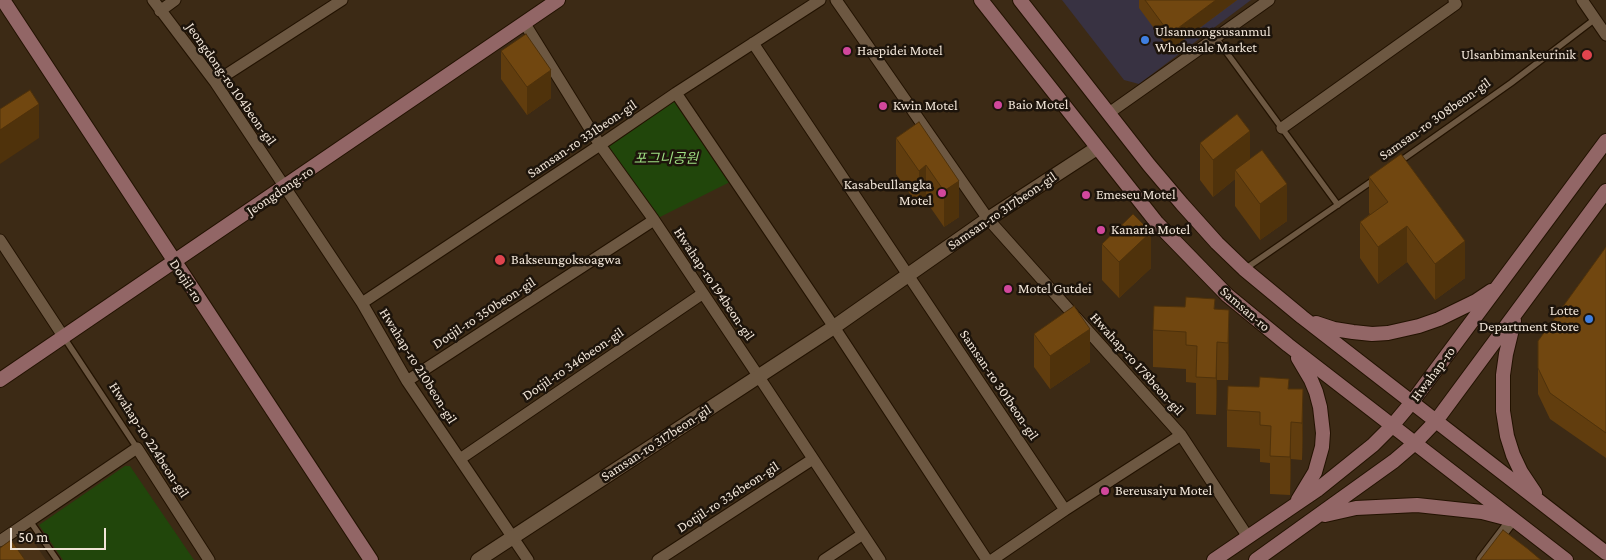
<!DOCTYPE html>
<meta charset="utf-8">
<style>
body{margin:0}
#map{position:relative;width:1606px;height:560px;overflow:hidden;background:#3c2a15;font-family:"Crimson Pro",serif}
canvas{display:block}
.scale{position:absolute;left:10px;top:528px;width:96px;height:22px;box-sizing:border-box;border:2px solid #f1e5d8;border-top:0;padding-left:6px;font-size:15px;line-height:18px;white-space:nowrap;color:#f1e5d8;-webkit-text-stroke:4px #1d140b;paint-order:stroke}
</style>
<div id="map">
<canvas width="1606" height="560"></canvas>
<div class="scale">50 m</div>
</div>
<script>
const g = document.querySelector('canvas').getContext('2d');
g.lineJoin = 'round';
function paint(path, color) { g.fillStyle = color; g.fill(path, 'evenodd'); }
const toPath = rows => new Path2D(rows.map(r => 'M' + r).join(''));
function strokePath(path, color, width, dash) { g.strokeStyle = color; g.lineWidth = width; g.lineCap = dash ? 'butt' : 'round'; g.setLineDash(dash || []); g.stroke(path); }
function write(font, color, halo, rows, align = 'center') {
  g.font = font + ' "Crimson Pro","Noto Sans KR",serif'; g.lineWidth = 5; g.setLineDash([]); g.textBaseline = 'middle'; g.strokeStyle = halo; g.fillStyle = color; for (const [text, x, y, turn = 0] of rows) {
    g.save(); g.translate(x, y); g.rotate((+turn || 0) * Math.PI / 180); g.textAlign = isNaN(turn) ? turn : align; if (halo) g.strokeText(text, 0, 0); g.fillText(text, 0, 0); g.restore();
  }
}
paint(toPath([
 [1062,0,1251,0,1139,84,1124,80]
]), '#383242');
paint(toPath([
 [21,540,33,541,46,560,0,560,0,553]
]), '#4a3217');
paint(toPath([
 [676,93,734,180,654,220,600,145],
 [125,466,130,466,194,560,63,560,39,525]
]), '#21460b');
const service = toPath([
 [1216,38,1338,205],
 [1399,162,1511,83,1595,19],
 [1245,269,1375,179],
 [63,336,137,448],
 [30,521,57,560]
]);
const minor = toPath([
 [153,0,215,82,362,303,407,381,528,560],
 [836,0,988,219,1181,435,1248,537],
 [1582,0,1606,35],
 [160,11,175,0],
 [525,24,600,145,654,220,759,377,880,560],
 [753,43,1065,510],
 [215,82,342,0],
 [676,93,834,327,987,560],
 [1109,113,1269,0],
 [1282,128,1456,4,1454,0],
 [0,240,63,336],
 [362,303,600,145,676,93,820,0],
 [407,381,654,220],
 [460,459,702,294],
 [0,541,137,448,209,560],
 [658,560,813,459],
 [824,560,863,534],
 [992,560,1065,510,1181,435],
 [1482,560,1513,519]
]);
const tertiary = toPath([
 [478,560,834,327,988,219,1097,148]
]);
const secondary = toPath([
 [3,0,371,560],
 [981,0,1157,223,1227,295,1288,345,1566,560],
 [1020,0,1149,165,1182,204,1217,243,1244,269,1302,317,1606,553],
 [1514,321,1506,354,1503,375,1503,411,1507,436,1513,455,1521,472,1535,493],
 [1316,323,1334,329,1353,332,1372,334,1388,333,1419,326,1439,319,1476,301,1491,291],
 [1298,358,1311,380,1316,392,1320,407,1323,433,1322,447,1315,472,1298,500],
 [0,380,558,0],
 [1325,515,1356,508,1417,505,1482,512,1509,519],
 [1214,560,1317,490,1373,445,1392,426,1412,402,1606,141],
 [1256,560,1394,461,1415,443,1436,421,1606,191]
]);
strokePath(service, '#221200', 8);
strokePath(minor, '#221200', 13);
strokePath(tertiary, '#221200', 16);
strokePath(secondary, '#221200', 16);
strokePath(service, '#6d5842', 5.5);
strokePath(minor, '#6d5842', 11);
strokePath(tertiary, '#6d5842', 14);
strokePath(secondary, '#926666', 14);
paint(toPath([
 [1139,0,1237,0,1170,50,1139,8],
 [501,51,551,98,527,115,501,79],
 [919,122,959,217,944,227,926,201,919,207,896,174,896,138],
 [1200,143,1250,159,1287,221,1260,240,1235,206,1235,179,1213,197,1200,180],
 [1369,177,1465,278,1435,300,1407,262,1378,284,1360,258,1360,222,1370,214,1369,213],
 [1102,244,1151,268,1119,298,1102,280],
 [1606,247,1606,458,1550,419,1538,394,1538,341],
 [1229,310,1229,347,1228,380,1217,380,1216,415,1196,414,1196,383,1186,382,1186,369,1153,367,1153,330],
 [1034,334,1090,362,1050,389,1034,367],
 [1289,389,1303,427,1302,460,1291,459,1290,495,1270,494,1270,463,1260,462,1260,449,1227,447,1227,410]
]), '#613d0e');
paint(toPath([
 [1216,0,1237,0,1170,50,1170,34],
 [551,70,551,98,527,115,527,87],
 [39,104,39,138,0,164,0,130],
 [1250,131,1250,168,1235,170,1235,179,1213,197,1213,160],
 [926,165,926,201,919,207,919,171],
 [959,181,959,217,944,227,944,191],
 [1287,184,1287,221,1260,240,1260,204],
 [1407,226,1407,262,1378,284,1378,247],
 [1151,232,1151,268,1119,298,1119,262],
 [1465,241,1465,278,1435,300,1435,264],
 [1229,310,1229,347,1228,380,1228,343],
 [1090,329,1090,362,1050,389,1050,356],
 [1217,342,1217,380,1216,415,1216,378],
 [1303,389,1303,427,1302,460,1302,423],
 [1291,422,1291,459,1290,495,1290,457]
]), '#4f320b');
const building = toPath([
 [1145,0,1216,0,1170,34,1145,0],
 [526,34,551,70,527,87,501,51,526,34],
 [30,90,39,104,0,130,0,109,30,90],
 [1237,114,1250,131,1213,160,1200,143,1237,114],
 [919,122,959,181,944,191,926,165,919,171,896,138,919,122],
 [1262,150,1287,184,1260,204,1235,170,1262,150],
 [1401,154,1465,241,1435,264,1407,226,1378,247,1360,222,1388,202,1369,177,1401,154],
 [1133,214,1151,232,1119,262,1102,244,1133,214],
 [1606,247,1606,433,1550,393,1538,368,1538,341,1606,247],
 [1186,297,1215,299,1214,309,1229,310,1228,343,1217,342,1216,378,1196,377,1197,346,1186,345,1186,332,1153,330,1154,306,1185,307,1186,297],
 [1074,306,1090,329,1050,356,1034,334,1074,306],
 [1260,377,1289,379,1288,389,1303,389,1302,423,1291,422,1290,457,1270,456,1271,426,1260,425,1260,412,1227,410,1228,386,1259,387,1260,377],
 [1503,530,1528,549,1541,560,1480,560,1503,530],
 [11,540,25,560,0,560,0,548,11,540]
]);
paint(building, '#714710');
strokePath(building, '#4f320b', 1);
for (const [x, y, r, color] of [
 [1145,40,5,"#3f7fe0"],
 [847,51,5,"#d1479c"],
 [1587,55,6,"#e0444e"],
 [998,105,5,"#d1479c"],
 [883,106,5,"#d1479c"],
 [942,193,5,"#d1479c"],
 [1086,195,5,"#d1479c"],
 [1101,230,5,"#d1479c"],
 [500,260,6,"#e0444e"],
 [1008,289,5,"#d1479c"],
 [1589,319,5,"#3f7fe0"],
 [1105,491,5,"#d1479c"]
]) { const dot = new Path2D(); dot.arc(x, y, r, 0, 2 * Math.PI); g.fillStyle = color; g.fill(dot); strokePath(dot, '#1d140b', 2); }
write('14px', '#f1e5d8', '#1d140b', [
 ["Ulsannongsusanmul",1155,32],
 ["Wholesale Market",1155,48],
 ["Haepidei Motel",857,51],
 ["Ulsanbimankeurinik",1576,55,"right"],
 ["Baio Motel",1008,105],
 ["Kwin Motel",893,106],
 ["Kasabeullangka",932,185,"right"],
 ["Motel",932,201,"right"],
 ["Emeseu Motel",1096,195],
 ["Kanaria Motel",1111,230],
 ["Bakseungoksoagwa",511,260],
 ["Motel Gutdei",1018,289],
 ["Lotte",1579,311,"right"],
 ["Department Store",1579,327,"right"],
 ["Bereusaiyu Motel",1115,491]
], 'left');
write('14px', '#f1e5d8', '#1d140b', [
 ["Jeongdong-ro 104beon-gil",231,84,55],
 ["Samsan-ro 308beon-gil",1435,119,-35],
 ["Samsan-ro 331beon-gil",582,139,-34],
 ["Jeongdong-ro",280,191,-34],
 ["Samsan-ro 317beon-gil",1002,211,-34],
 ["Dotjil-ro",186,281,57],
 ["Hwahap-ro 194beon-gil",714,284,56],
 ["Samsan-ro",1245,309,41],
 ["Dotjil-ro 350beon-gil",484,313,-33],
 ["Dotjil-ro 346beon-gil",573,364,-34],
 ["Hwahap-ro 178beon-gil",1137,364,48],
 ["Hwahap-ro 210beon-gil",418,366,58],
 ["Hwahap-ro",1433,374,-53],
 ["Samsan-ro 301beon-gil",999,385,56],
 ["Hwahap-ro 224beon-gil",149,440,57],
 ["Samsan-ro 317beon-gil",656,443,-33],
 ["Dotjil-ro 336beon-gil",728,497,-33]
]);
write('italic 14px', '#9ede82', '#1d140b', [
 ["포그니공원",666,159]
]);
</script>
